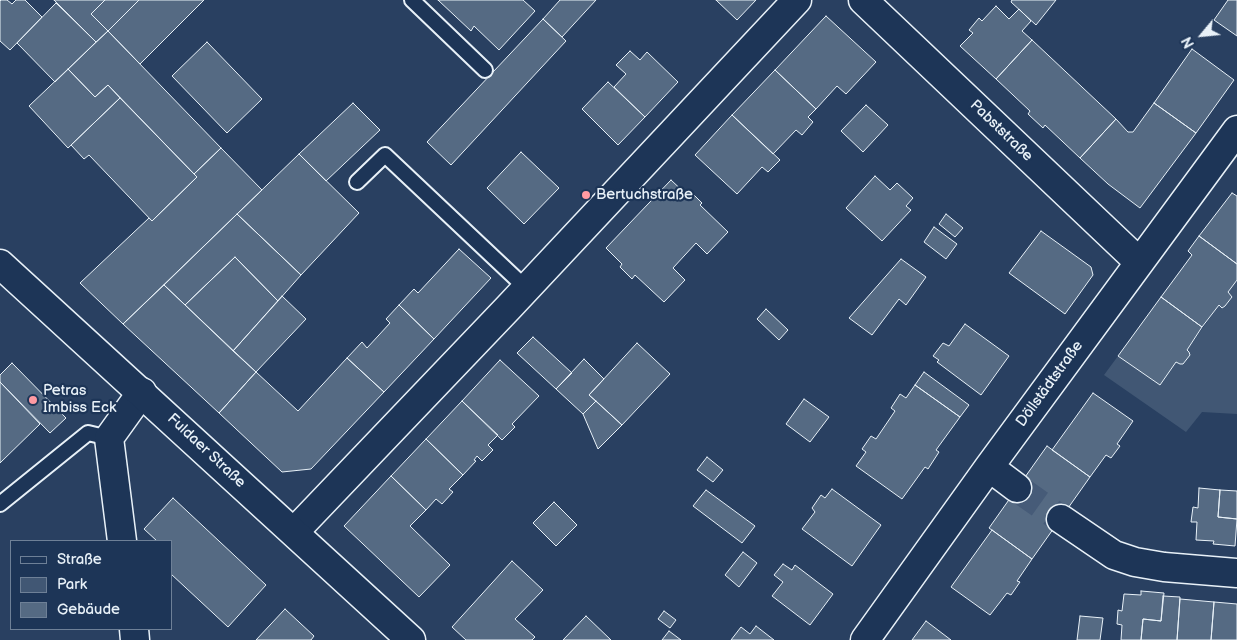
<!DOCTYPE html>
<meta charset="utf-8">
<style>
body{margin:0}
#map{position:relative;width:1237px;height:640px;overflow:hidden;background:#294061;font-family:"Balsamiq Sans",sans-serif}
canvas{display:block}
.legend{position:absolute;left:10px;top:540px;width:162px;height:90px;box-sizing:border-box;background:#1d3557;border:1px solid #6e8097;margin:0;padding:6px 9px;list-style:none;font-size:15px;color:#e8f1f8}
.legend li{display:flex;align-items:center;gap:10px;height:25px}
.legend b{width:25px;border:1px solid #6e8097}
.north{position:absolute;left:1177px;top:10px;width:50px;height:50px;-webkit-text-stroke:4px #1d3557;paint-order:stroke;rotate:242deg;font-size:14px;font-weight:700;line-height:20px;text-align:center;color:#e8f1f8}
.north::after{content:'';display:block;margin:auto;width:18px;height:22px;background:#e8f1f8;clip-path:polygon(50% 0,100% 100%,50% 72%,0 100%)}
</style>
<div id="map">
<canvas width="1237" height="640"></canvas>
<ul class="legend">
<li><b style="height:6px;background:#1d3557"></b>Straße</li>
<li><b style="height:14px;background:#415774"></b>Park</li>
<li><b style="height:14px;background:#556a83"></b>Gebäude</li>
</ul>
<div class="north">N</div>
</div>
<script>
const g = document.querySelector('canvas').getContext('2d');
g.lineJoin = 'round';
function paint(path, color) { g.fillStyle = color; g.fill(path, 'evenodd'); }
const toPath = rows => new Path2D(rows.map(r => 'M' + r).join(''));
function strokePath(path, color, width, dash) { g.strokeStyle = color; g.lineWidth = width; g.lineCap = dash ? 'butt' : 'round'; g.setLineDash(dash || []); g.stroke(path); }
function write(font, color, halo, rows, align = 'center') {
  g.font = font + ' "Balsamiq Sans",sans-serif'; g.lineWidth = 4.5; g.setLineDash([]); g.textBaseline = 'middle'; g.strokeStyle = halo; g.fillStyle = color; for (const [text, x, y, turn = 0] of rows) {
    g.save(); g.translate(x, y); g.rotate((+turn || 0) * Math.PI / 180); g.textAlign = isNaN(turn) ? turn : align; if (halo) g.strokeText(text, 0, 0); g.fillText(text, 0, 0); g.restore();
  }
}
paint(toPath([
 [1237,280,1237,414,1202,412,1186,432,1104,375,1118,356,1160,385,1176,362,1180,364,1183,363,1190,355,1189,352,1187,350,1219,305,1222,308,1225,306,1232,298,1228,292]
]), '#415774');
const building = toPath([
 [1,0,7,0,12,4,16,0,25,0,42,17,10,50,0,41,0,1,1,0],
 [54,0,105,0,91,14,108,31,96,42,54,0],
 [105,0,139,0,108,31,91,14,105,0],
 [139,0,204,0,140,64,108,31,139,0],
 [438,0,523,0,535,11,499,50,474,26,471,31,438,0],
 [560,0,596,0,562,37,543,19,560,0],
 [716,0,756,0,737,20,716,0],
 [1012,0,1056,0,1036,25,1011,2,1012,0],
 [1228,0,1237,0,1237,36,1214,20,1228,0],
 [56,3,96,42,55,82,17,43,56,3],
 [996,6,1009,19,1019,9,1031,21,1022,31,1032,40,996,79,960,46,973,33,969,30,979,18,982,21,996,6],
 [826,16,876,62,846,94,837,86,816,109,775,70,826,16],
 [543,19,566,41,451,165,427,142,543,19],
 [108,31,221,148,194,174,108,85,95,97,68,69,108,31],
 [1032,40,1116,119,1080,158,1045,125,1043,128,1028,114,1030,111,996,79,1032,40],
 [207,42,262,99,227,133,172,76,207,42],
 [1192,49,1234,80,1196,133,1154,103,1192,49],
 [630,51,640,60,647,52,678,82,645,117,614,87,626,74,616,65,630,51],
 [68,69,95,97,108,85,120,98,68,148,29,106,68,69],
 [775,70,816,109,808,117,813,122,802,135,796,130,773,154,732,115,775,70],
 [608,82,645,117,618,145,582,109,608,82],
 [120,98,197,177,152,221,89,155,84,159,71,145,120,98],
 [353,103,380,130,326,181,299,154,353,103],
 [1154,103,1196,133,1140,208,1108,184,1080,158,1116,119,1128,132,1133,132,1154,103],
 [866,105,888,125,863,152,841,131,866,105],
 [732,115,780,160,768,172,762,167,737,194,695,155,732,115],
 [221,148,262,190,123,324,80,283,149,218,152,221,197,177,194,174,221,148],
 [521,152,559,188,524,224,487,188,521,152],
 [299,154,359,213,301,275,237,214,299,154],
 [875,176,890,190,897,183,913,198,906,206,911,210,882,241,846,208,875,176],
 [671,180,688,196,691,192,702,203,700,205,728,232,707,254,696,243,673,268,685,280,664,302,635,275,632,279,620,267,622,264,606,248,671,180],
 [1232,193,1237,196,1237,264,1199,236,1232,193],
 [237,214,301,275,278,301,235,257,185,305,164,285,237,214],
 [946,214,963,228,955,237,939,224,946,214],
 [934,227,957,244,946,259,924,242,934,227],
 [1041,231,1091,267,1093,275,1065,314,1009,273,1041,231],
 [1199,236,1237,264,1237,280,1228,292,1232,297,1225,306,1222,308,1219,305,1202,327,1161,297,1192,255,1188,251,1199,236],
 [459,249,491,278,434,339,399,305,414,289,418,293,459,249],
 [235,257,278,301,233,351,185,305,235,257],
 [901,259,926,277,906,305,899,299,872,335,849,318,901,259],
 [164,285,256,372,219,413,123,324,164,285],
 [282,296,306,319,256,372,233,351,282,296],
 [1161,297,1202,327,1187,350,1189,352,1190,355,1183,364,1180,364,1176,362,1160,385,1118,356,1161,297],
 [399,305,434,339,384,392,347,358,362,342,367,348,390,323,386,319,399,305],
 [766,309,788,330,779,340,757,319,766,309],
 [965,324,1009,356,981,395,937,362,939,360,933,356,943,343,949,346,965,324],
 [533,337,572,373,556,389,517,353,533,337],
 [637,343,670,374,622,425,589,395,637,343],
 [347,358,384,392,311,469,282,472,219,413,256,372,298,411,347,358],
 [584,359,604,379,589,395,596,401,583,414,556,389,584,359],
 [500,360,539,396,512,424,515,427,502,440,462,401,500,360],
 [12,363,66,418,50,433,0,382,0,375,12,363],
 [924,372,969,405,960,417,915,385,924,372],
 [0,382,40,424,0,463,0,382],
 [915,385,960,417,936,450,939,452,928,469,925,467,902,499,856,466,866,452,862,449,871,436,876,439,895,411,891,408,900,394,906,398,915,385],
 [1093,393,1133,421,1117,444,1120,446,1111,458,1106,455,1090,477,1052,450,1093,393],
 [804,399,829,417,810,442,786,424,804,399],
 [462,401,498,435,488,445,493,450,482,461,477,456,474,460,476,461,463,475,426,439,462,401],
 [596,401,622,425,598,449,583,414,596,401],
 [426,439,463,475,449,489,453,492,442,504,436,499,426,510,391,476,426,439],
 [1047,446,1090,477,1032,559,989,528,1047,446],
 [707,457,723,470,713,482,697,470,707,457],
 [391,476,426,510,410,526,450,565,419,597,344,526,391,476],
 [1199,488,1220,490,1218,517,1237,519,1235,546,1213,544,1214,541,1196,540,1197,522,1191,522,1193,507,1198,508,1199,488],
 [832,489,881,525,852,566,802,529,815,512,812,508,821,495,825,498,832,489],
 [706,490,755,526,742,543,693,506,706,490],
 [1220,490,1237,491,1237,519,1218,517,1220,490],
 [173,498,266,585,228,627,171,574,171,541,157,541,144,529,173,498],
 [554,502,577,525,556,546,533,523,554,502],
 [992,530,1032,559,1017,581,1020,582,1011,595,1007,593,990,615,951,587,992,530],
 [743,552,757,563,739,587,725,575,743,552],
 [512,561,543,590,515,619,535,637,532,640,466,640,452,627,512,561],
 [783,564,792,570,795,565,833,594,810,625,772,596,783,582,774,575,783,564],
 [1141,591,1164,593,1161,621,1143,619,1141,640,1121,640,1122,625,1117,624,1118,610,1122,611,1124,594,1141,595,1141,591],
 [1163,596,1180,597,1177,640,1141,640,1143,619,1161,621,1163,596],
 [1180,599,1214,602,1211,640,1177,640,1180,599],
 [1214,602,1237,604,1237,640,1211,640,1214,602],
 [285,609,314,636,311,640,256,640,285,609],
 [664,611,676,620,670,628,658,619,664,611],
 [586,616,611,640,563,640,586,616],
 [1080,616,1103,618,1100,640,1077,640,1080,616],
 [926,621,951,640,912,640,926,621],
 [756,626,774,640,731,640,741,627,750,634,756,626],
 [669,631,681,640,662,640,669,631]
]);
paint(building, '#556a83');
strokePath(building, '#e8f1f8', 1);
strokePath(toPath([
 [1017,488,1061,519]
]), '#465b78', 28, [28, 14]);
const service = toPath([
 [412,0,485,70],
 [357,182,385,155,526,288],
 [0,504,88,433,109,438]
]);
const minor = toPath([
 [863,0,1139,262],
 [989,467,1017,488],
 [1061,519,1114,555,1135,562,1164,567,1237,573],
 [294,532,508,308,797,0],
 [122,541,109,438,142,392],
 [134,629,135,640],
 [865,640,989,467,1237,130]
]);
const tertiary = toPath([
 [0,264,411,640]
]);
strokePath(service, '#e8f1f8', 18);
strokePath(minor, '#e8f1f8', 31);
strokePath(tertiary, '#e8f1f8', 31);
strokePath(service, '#1d3557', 14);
strokePath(minor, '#1d3557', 28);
strokePath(tertiary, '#1d3557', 28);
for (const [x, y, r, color] of [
 [586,195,5,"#ff9aa2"],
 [33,400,5,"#ff9aa2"]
]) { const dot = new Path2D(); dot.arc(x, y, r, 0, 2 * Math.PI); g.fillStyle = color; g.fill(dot); strokePath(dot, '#1d3557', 2); }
write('15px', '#e8f1f8', '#1d3557', [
 ["Pabststraße",1001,131,44],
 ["Döllstädtstraße",1050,384,-54],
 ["Fuldaer Straße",206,451,43]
]);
write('15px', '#e8f1f8', '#1d3557', [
 ["Bertuchstraße",596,195],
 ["Petras",43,391],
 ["Imbiss Eck",43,408]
], 'left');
</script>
